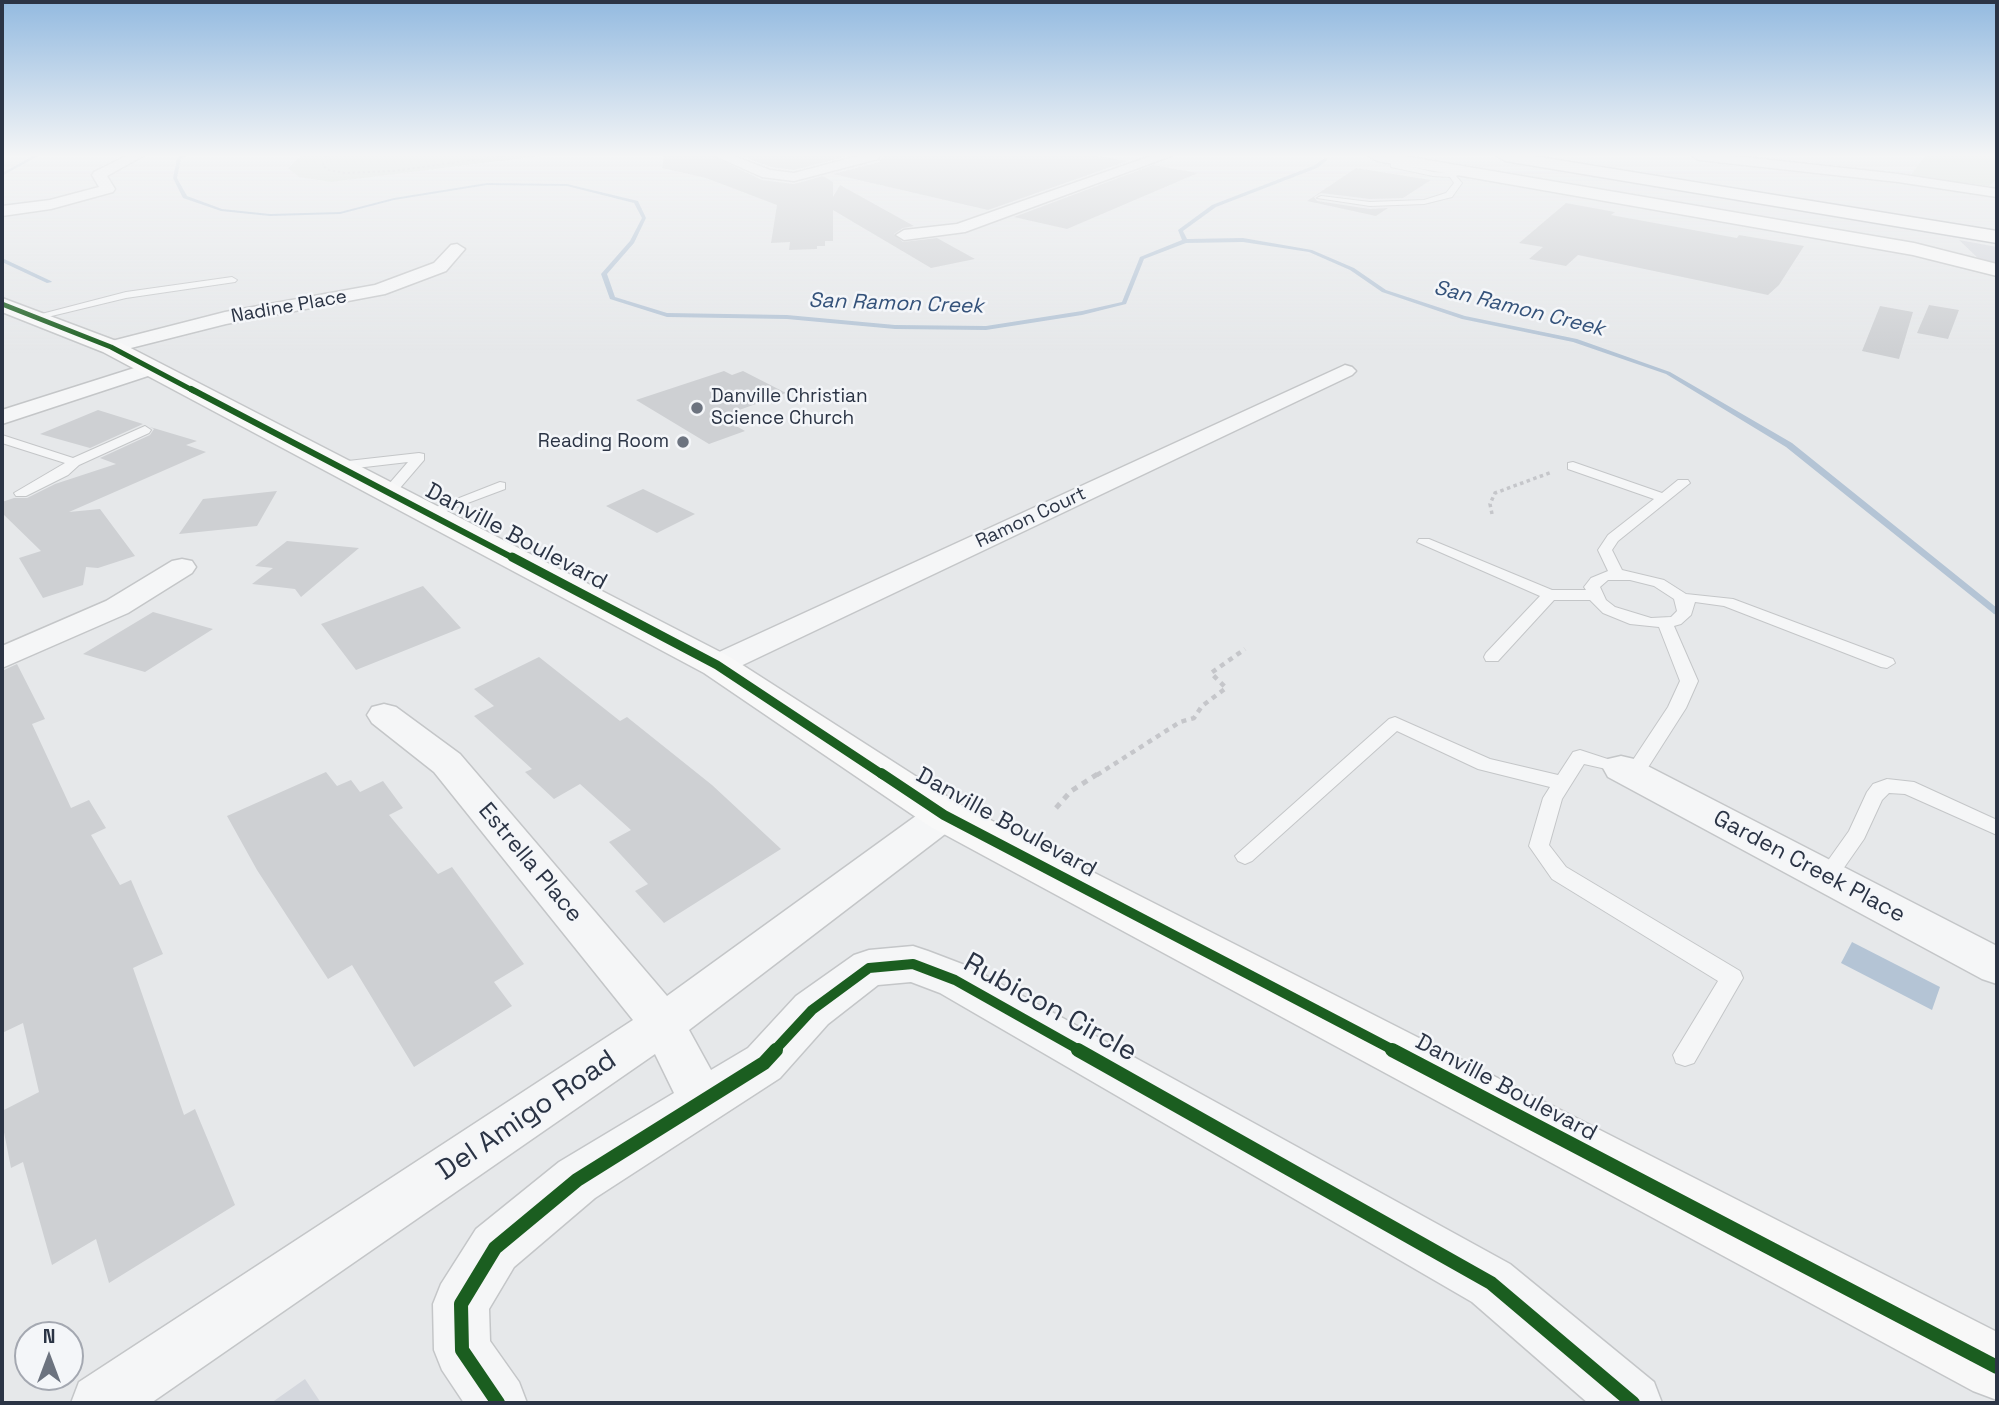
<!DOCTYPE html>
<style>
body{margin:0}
#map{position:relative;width:1999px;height:1405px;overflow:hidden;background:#e6e8ea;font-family:"Space Grotesk",sans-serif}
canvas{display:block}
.frame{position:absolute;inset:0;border:4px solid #2b3445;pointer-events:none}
.north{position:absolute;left:14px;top:1321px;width:70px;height:70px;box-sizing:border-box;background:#f4f6f9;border:2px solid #a4a8b1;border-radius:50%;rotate:0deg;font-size:19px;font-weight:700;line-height:28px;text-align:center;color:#2b3445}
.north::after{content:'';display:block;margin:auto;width:24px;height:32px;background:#6c737f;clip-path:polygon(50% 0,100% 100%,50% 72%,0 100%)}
</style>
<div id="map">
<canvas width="1999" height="1405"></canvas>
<div class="frame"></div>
<div class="north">N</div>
</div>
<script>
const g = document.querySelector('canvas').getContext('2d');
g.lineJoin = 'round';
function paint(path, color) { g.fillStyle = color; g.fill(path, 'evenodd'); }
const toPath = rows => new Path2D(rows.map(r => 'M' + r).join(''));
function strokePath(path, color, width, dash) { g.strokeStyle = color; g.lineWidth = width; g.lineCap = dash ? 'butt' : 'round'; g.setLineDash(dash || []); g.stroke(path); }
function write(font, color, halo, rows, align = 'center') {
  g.font = font + ' "Space Grotesk",sans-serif'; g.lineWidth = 5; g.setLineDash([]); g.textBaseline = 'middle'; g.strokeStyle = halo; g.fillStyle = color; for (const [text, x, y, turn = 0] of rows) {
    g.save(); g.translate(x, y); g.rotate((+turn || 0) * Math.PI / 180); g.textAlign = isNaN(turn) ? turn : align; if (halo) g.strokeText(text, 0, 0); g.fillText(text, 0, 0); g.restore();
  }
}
paint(toPath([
 [1959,240,1997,247,1997,265,1981,261],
 [305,1379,321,1403,271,1403]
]), '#d4d7dd');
paint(toPath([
 [300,156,540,156,331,182,299,177,288,168],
 [1925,156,1997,156,1997,179,1989,186,1910,176]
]), '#d6ded6');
paint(toPath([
 [1852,942,1940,987,1932,1010,1841,963]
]), '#b4c4d5');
paint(toPath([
 [33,156,38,156,2,176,2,173,33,156],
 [181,156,187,156,181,159,177,178,187,196,222,209,270,214,340,212,394,198,487,183,567,184,638,201,646,218,634,243,607,274,615,297,667,313,787,315,895,325,986,326,1082,311,1122,302,1140,257,1182,240,1178,230,1212,205,1313,166,1325,158,1327,158,1327,160,1317,168,1216,207,1183,231,1187,239,1243,238,1312,250,1354,268,1386,290,1465,316,1577,339,1670,372,1792,443,1997,608,1997,615,1994,614,1786,447,1666,374,1573,342,1462,319,1382,292,1350,270,1309,252,1243,242,1186,243,1144,259,1126,304,1082,315,986,330,895,329,787,319,667,317,610,299,601,274,630,241,642,218,634,203,567,186,487,185,394,200,340,214,270,216,221,211,183,198,173,178,177,158,181,156],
 [2,258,51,281,52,282,47,283,2,262,2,258]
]), '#b4c4d5');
paint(toPath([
 [664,156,713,156,762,180,794,184,823,176,833,182,833,197,840,185,914,226,903,228,894,234,903,242,937,238,975,259,931,268,833,210,833,241,825,241,825,246,817,246,817,249,789,250,790,242,771,243,777,205,706,178,662,168],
 [741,156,848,156,794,170,771,167],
 [883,156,1096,156,1128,161,988,210,833,174,879,162],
 [1153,165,1198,173,1067,229,1014,217],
 [1356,168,1431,180,1403,198,1370,199,1321,193,1314,197,1317,201,1370,209,1388,208,1376,216,1307,201],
 [1566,203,1615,212,1611,215,1737,238,1739,235,1804,246,1779,285,1768,295,1578,255,1566,266,1529,259,1543,247,1519,243],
 [1929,305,1959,310,1948,339,1917,333],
 [1880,306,1913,312,1899,359,1862,351],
 [724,371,732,375,743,371,786,393,720,417,745,431,709,444,636,400],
 [98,410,143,424,90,448,40,434],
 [150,427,197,441,186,445,206,452,69,512,100,509,135,556,98,568,86,567,83,585,43,598,19,558,41,551,2,513,2,502,14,498,27,498,55,484,116,464,100,458,150,435,154,429],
 [643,489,695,514,657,533,606,506],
 [277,491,257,526,179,534,203,499],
 [287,541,359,548,301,597,295,589,252,584,273,568,255,566],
 [423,586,461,628,356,670,321,624],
 [153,612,213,629,145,672,83,654],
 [539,657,620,721,627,717,712,785,781,849,664,923,635,891,648,884,609,842,631,830,580,784,554,799,525,772,532,769,474,716,494,706,474,689],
 [17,664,45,719,32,724,71,808,89,800,106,828,91,835,120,885,131,880,163,954,133,968,184,1115,195,1109,235,1205,109,1283,96,1239,52,1265,23,1162,11,1168,2,1122,2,1111,39,1092,23,1023,2,1033,2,671],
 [326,772,337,786,351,780,360,792,383,781,403,808,389,815,438,874,452,867,524,964,494,982,512,1006,414,1067,352,965,328,979,257,870,227,816]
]), '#ced0d3');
const lane = toPath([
 [1402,158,1406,160,1400,164,1433,172,1451,173,1464,168,1464,172,1456,176,1462,183,1452,197,1424,204,1370,206,1317,198,1321,196,1370,202,1424,200,1446,193,1454,183,1450,177,1433,176,1391,167,1391,163,1402,158],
 [232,277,237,280,235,282,126,298,35,320,30,317,126,292,232,277],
 [145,426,151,430,149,433,79,465,68,475,26,496,16,496,14,493,65,463,2,443,2,435,73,458,145,426],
 [419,453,424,454,424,460,394,495,389,496,382,492,408,462,339,470,333,466,339,462,419,453],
 [1573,462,1662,493,1678,480,1688,480,1690,483,1618,541,1612,550,1622,570,1664,580,1686,594,1733,599,1893,659,1895,663,1887,668,1881,667,1724,606,1695,602,1691,615,1681,624,1674,626,1698,681,1686,708,1640,780,1626,780,1624,773,1584,764,1562,799,1549,845,1566,867,1740,971,1743,978,1694,1063,1685,1066,1676,1063,1673,1055,1718,981,1552,879,1529,846,1543,798,1550,787,1478,769,1397,731,1252,861,1245,864,1238,861,1235,856,1389,719,1395,717,1490,759,1558,775,1573,752,1580,750,1629,766,1668,707,1680,681,1659,627,1630,624,1603,613,1590,600,1554,600,1498,661,1486,661,1484,657,1486,653,1540,596,1417,542,1419,539,1429,539,1552,590,1586,590,1584,587,1591,578,1608,571,1598,550,1608,535,1654,499,1568,469,1568,463,1573,462],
 [1608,580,1630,580,1654,586,1674,599,1677,611,1671,617,1651,618,1615,607,1606,600,1600,587,1608,580],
 [500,482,505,483,505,489,433,516,423,516,421,513,500,482],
 [1887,779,1914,782,1997,820,1997,835,1905,794,1889,793,1882,800,1864,839,1834,882,1827,884,1820,882,1817,876,1849,831,1867,792,1873,784,1887,779]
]);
const street = toPath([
 [126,156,143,156,107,176,115,189,113,192,51,209,2,216,2,206,50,200,99,187,92,175,94,172,126,156],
 [715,156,734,156,770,170,794,173,858,156,880,156,878,159,794,181,762,177,715,156],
 [1151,156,1171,156,965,232,904,240,896,235,904,230,957,224,1151,156],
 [1692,156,1735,156,1898,174,1997,189,1997,197,1898,182,1699,160,1692,156],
 [457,244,465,249,446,271,385,294,226,324,111,353,104,351,101,347,104,343,225,312,375,285,434,263,451,245,457,244],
 [150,363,157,365,161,369,157,373,2,424,2,410,150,363],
 [1345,365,1352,367,1356,371,1352,375,728,672,717,675,706,672,701,665,706,658,1345,365],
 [182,559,192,561,196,567,192,573,128,613,2,668,2,646,106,601,172,561,182,559],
 [384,704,396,707,460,754,667,996,931,805,944,802,957,805,963,815,957,825,689,1030,711,1070,748,1048,796,996,854,955,869,950,913,946,928,951,970,967,1510,1264,1654,1382,1662,1403,1588,1403,1472,1302,940,993,911,982,878,985,828,1024,780,1078,595,1198,514,1267,489,1309,490,1341,519,1382,527,1403,464,1403,442,1370,434,1350,433,1304,441,1284,476,1229,559,1162,674,1093,655,1054,151,1403,71,1403,79,1382,633,1020,434,772,372,723,367,715,372,707,384,704],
 [1621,756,1634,759,1997,946,1997,984,1982,979,1608,777,1603,768,1608,759,1621,756]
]);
const secondary = toPath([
 [1369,156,1404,156,1914,243,1997,264,1997,276,1913,255,1377,161,1369,156],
 [2,298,119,342,730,657,959,804,1997,1332,1997,1400,1973,1391,929,826,704,673,103,352,2,312,2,298]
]);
const highway = toPath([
 [1497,156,1533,156,1997,231,1997,243,1505,161,1497,156]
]);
strokePath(lane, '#c4c6c8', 2);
strokePath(street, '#c4c6c8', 3);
strokePath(secondary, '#c4c6c8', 3);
strokePath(highway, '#b8bbbf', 3);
strokePath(toPath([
 [325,156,331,159,322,165,329,170,345,173,393,171,504,156]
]), '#c5c6ca', 2, [2.5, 2.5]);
strokePath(toPath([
 [1492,514,1490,504,1495,493,1552,472]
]), '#c5c6ca', 3.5, [3.5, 3.5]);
strokePath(toPath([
 [1097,775,1180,722,1194,718,1202,706,1226,688,1211,673,1245,649]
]), '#c5c6ca', 4.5, [5, 5]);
strokePath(toPath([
 [1056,808,1071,791,1099,773]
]), '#c5c6ca', 5, [6, 6]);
paint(lane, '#f5f6f7');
paint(street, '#f5f6f7');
paint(secondary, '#f8f8f8');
paint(highway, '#f8f8f8');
strokePath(toPath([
 [2,304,111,347,194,391]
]), '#1b5e20', 5);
strokePath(toPath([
 [191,389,515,559]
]), '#1b5e20', 6);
strokePath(toPath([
 [512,557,717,665,883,775]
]), '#1b5e20', 9);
strokePath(toPath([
 [881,773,944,815,1395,1051],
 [774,1051,812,1010,869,968,913,964,955,980,1081,1051]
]), '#1b5e20', 10);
strokePath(toPath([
 [1078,1050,1491,1283,1633,1403],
 [1392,1050,1997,1367],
 [498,1403,462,1350,461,1304,495,1248,577,1180,764,1063,776,1050]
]), '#1b5e20', 14);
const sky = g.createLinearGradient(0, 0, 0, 353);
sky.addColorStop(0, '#93bae0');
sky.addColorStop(0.44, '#f4f5f6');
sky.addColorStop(1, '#f4f5f600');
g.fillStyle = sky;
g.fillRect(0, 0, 1999, 353);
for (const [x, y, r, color] of [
 [697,408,7,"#6c737f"],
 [683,442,7,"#6c737f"]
]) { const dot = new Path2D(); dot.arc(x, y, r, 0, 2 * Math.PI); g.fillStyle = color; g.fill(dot); strokePath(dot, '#f4f6f9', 2.5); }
write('19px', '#2b3445', '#f4f6f9', [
 ["Nadine Place",289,307,-10],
 ["Ramon Court",1031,518,-25]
]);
write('19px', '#2b3445', '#f4f6f9', [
 ["Danville Christian",711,397],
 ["Science Church",711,419],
 ["Reading Room",669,442,"right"]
], 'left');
write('italic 21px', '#34527a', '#f4f6f9', [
 ["San Ramon Creek",896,304,2],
 ["San Ramon Creek",1519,309,14]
]);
write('23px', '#2b3445', '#f4f6f9', [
 ["Danville Boulevard",516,537,28],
 ["Danville Boulevard",1006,823,29],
 ["Estrella Place",530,863,50],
 ["Garden Creek Place",1809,867,28],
 ["Danville Boulevard",1506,1088,28]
]);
write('28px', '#2b3445', '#f4f6f9', [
 ["Rubicon Circle",1050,1008,29],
 ["Del Amigo Road",527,1116,-34]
]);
</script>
